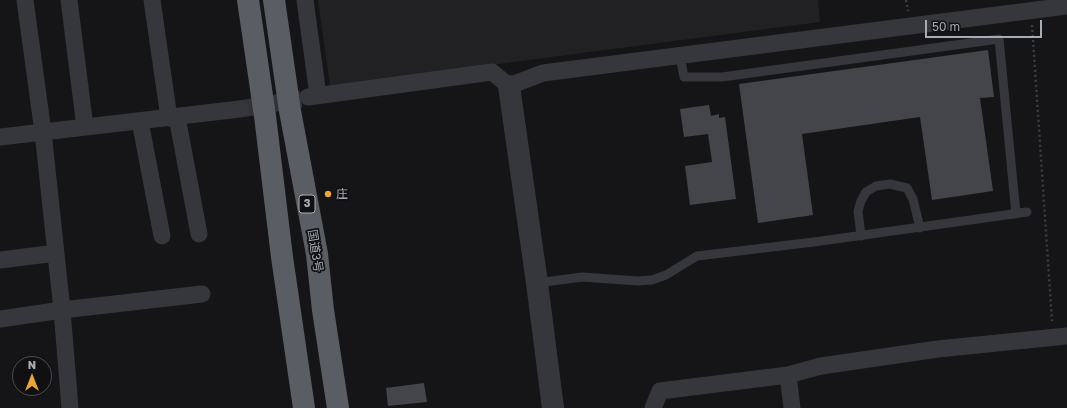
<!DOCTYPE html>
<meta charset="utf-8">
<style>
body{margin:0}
#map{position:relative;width:1067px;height:408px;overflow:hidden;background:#151517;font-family:"Golos Text",sans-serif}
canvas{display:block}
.north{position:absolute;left:12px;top:356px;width:40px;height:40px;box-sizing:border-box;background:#101012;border:1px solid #4c4f54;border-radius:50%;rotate:0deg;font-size:11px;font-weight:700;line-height:16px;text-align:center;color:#a7adb6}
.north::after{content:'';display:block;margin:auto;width:14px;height:18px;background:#e9a63a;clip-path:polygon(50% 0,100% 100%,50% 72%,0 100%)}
.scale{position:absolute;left:925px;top:20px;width:117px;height:18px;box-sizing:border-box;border:2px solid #a7adb6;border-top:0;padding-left:5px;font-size:12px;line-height:14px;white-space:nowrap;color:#a7adb6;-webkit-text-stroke:3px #101012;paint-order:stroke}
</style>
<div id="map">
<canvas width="1067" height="408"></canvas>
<div class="north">N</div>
<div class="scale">50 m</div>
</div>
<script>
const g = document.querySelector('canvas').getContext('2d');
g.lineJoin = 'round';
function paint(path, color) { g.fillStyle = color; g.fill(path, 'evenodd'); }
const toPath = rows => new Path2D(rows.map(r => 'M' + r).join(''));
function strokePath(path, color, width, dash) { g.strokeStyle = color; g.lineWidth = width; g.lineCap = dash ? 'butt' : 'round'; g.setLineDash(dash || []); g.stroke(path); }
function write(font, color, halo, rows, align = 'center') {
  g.font = font + ' "Golos Text","Noto Sans JP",sans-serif'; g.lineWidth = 3.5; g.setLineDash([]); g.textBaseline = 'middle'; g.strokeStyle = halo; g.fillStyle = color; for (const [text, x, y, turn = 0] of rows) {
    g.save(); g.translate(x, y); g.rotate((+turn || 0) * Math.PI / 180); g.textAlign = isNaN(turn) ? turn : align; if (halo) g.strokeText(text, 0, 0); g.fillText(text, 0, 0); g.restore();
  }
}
paint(toPath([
 [318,0,818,0,820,22,330,86]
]), '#212124');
paint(toPath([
 [988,50,994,97,980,98,993,191,932,200,920,117,802,134,813,215,758,223,739,84],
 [709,105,711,116,719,114,719,118,725,117,736,199,690,205,685,166,712,162,708,134,684,137,680,109],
 [424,383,427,402,388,406,386,388]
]), '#44454a');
strokePath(toPath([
 [240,109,301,99]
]), '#323337', 17, [17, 8]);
strokePath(toPath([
 [906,0,908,11],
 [1032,25,1052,321]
]), '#3c3e42', 2.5, [2, 3]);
strokePath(toPath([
 [680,56,684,77,722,77,999,39,1016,214],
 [861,236,858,211,861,201,866,192,876,186,890,184,907,188,913,199,920,228],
 [537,283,582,277,638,281,652,280,666,275,697,256,814,242,1027,212]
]), '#36373c', 9);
strokePath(toPath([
 [25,0,43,132,62,310,70,408],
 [69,0,85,127],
 [152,0,169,118],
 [305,0,318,95],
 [308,97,492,72,509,86,543,73,1067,6],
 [177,117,199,234],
 [140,121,162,236],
 [0,137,240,109],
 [0,260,56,253],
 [0,319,62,310,202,294],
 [788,375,792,408],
 [653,408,660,391,788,375,821,366,938,349,1067,336]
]), '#36373c', 17);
strokePath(toPath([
 [509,86,537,283,553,408]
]), '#36373c', 22);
strokePath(toPath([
 [248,0,265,116,282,257,304,408],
 [274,0,290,111,317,254,323,310,338,408]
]), '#5a5d63', 22);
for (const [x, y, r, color] of [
 [328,194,4,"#e9a63a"]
]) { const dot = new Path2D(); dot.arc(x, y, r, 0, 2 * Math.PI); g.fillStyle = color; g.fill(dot); strokePath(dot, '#101012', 1.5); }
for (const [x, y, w] of [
 [307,204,16]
]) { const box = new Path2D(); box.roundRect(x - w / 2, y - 9, w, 18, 3); g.fillStyle = '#101012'; g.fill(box); strokePath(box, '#a7adb6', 1); }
write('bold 11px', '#a7adb6', null, [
 ["3",307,204]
]);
write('12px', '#a7adb6', '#101012', [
 ["庄",336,194]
], 'left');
write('12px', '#a7adb6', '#101012', [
 ["国道3号",315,251,81]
]);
</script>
